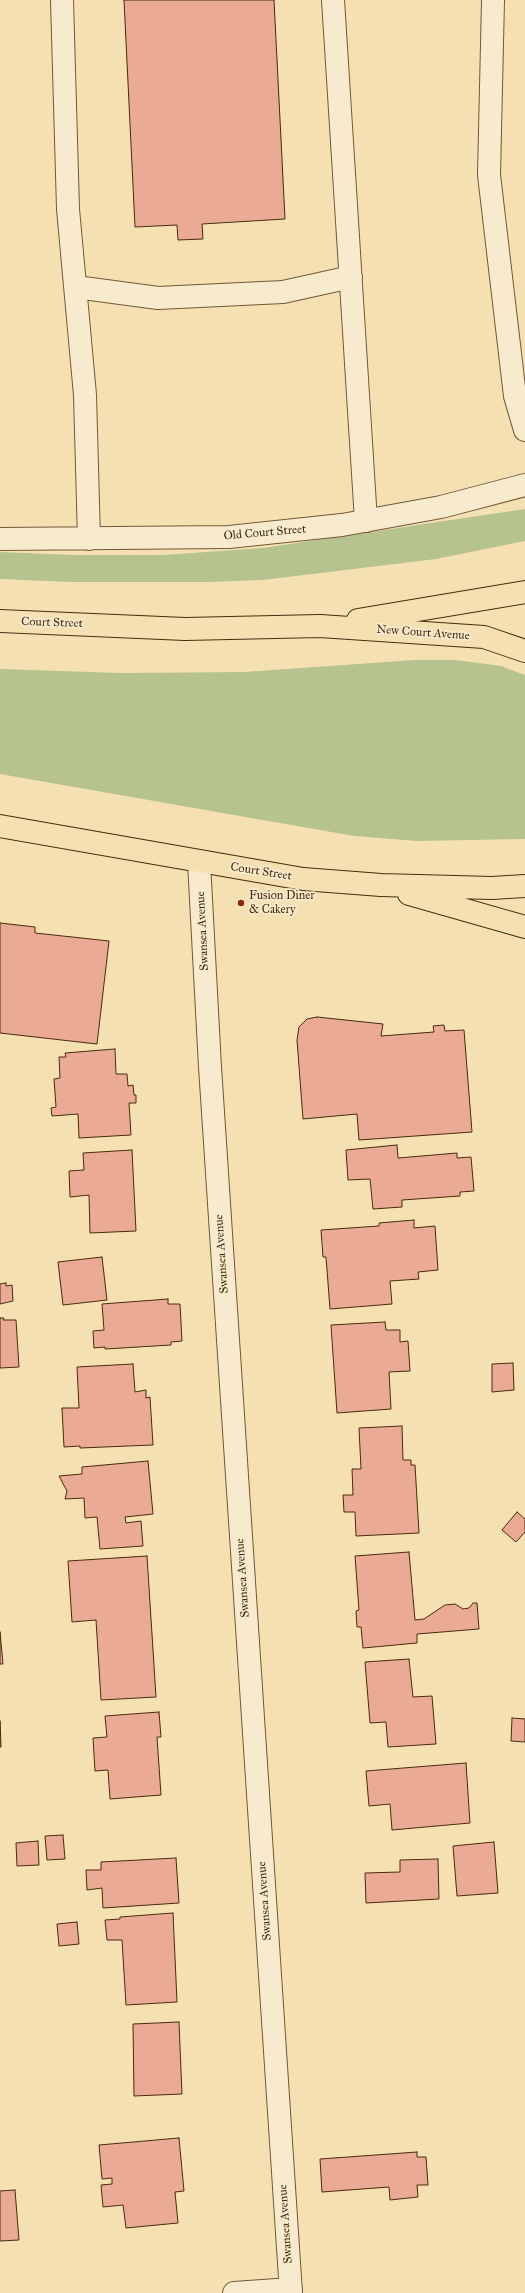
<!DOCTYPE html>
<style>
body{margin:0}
canvas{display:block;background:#f5e0b2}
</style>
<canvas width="525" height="2293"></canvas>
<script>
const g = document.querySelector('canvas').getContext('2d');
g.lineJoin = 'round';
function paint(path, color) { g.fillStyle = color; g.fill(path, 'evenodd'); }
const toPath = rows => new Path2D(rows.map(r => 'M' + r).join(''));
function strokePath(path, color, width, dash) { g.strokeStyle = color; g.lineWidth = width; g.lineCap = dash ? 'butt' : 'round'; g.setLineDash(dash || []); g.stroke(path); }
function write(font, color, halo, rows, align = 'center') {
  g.font = font + ' "IM FELL Great Primer",serif'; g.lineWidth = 3.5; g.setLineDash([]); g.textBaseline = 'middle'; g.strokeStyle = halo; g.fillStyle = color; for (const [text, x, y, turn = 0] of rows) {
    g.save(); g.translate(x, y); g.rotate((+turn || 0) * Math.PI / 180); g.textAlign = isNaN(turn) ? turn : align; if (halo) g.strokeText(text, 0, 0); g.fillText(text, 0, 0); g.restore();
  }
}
paint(toPath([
 [525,509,525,541,436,559,263,580,210,582,71,582,0,579,0,552,73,555,163,555,263,548],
 [415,660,456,660,501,666,525,675,525,839,417,841,354,836,0,774,0,669,121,673,244,672]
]), '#b7c38f');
const building = toPath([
 [124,0,274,0,285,219,202,224,203,239,178,240,177,225,135,227,124,0],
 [0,923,35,927,35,933,109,941,97,1044,0,1033,0,923],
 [317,1017,383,1024,381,1036,434,1032,433,1026,444,1025,445,1031,464,1030,472,1132,359,1140,357,1114,303,1119,297,1040,299,1027,307,1019,317,1017],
 [115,1049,116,1074,127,1074,128,1086,133,1085,134,1095,136,1095,136,1103,129,1103,131,1135,79,1138,78,1114,52,1116,51,1108,56,1107,54,1079,60,1078,59,1057,66,1057,65,1053,115,1049],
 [397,1145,398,1158,457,1153,457,1158,471,1157,474,1191,460,1192,460,1196,402,1200,402,1207,373,1209,370,1179,348,1180,346,1150,397,1145],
 [132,1150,136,1231,90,1233,89,1195,70,1197,69,1171,84,1170,83,1153,132,1150],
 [414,1220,414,1228,435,1226,438,1270,418,1272,419,1279,390,1281,392,1304,330,1309,326,1257,323,1257,321,1230,379,1226,379,1223,414,1220],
 [102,1257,107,1300,63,1305,58,1262,102,1257],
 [6,1283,6,1286,12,1285,13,1301,0,1304,0,1284,6,1283],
 [168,1299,168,1304,180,1304,182,1341,171,1342,171,1345,105,1349,105,1347,94,1348,93,1331,104,1330,102,1304,168,1299],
 [0,1318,4,1318,3,1320,16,1320,19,1367,0,1368,0,1318],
 [385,1322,386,1330,400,1330,400,1342,408,1341,410,1371,389,1372,391,1409,337,1413,331,1325,385,1322],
 [513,1363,514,1390,492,1392,492,1364,513,1363],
 [133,1364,135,1392,146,1390,146,1398,150,1397,153,1445,80,1448,80,1446,64,1447,62,1408,79,1408,77,1367,133,1364],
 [402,1426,403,1460,411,1460,411,1465,415,1465,419,1533,356,1536,355,1512,344,1512,343,1495,353,1495,352,1469,361,1469,359,1428,402,1426],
 [148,1461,153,1514,125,1517,126,1523,141,1521,143,1546,100,1549,97,1517,85,1518,84,1498,65,1499,67,1491,59,1476,82,1474,82,1467,148,1461],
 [517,1512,525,1519,525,1532,516,1542,502,1530,517,1512],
 [409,1552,415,1620,424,1619,445,1605,455,1604,463,1609,469,1608,473,1603,477,1603,479,1629,417,1634,417,1643,363,1648,361,1627,357,1627,356,1611,359,1610,355,1556,409,1552],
 [147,1556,156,1697,101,1700,96,1620,72,1622,68,1561,147,1556],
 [0,1632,3,1664,0,1664,0,1632],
 [409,1659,413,1697,432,1696,436,1744,388,1747,386,1722,370,1723,365,1662,409,1659],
 [159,1712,161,1737,157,1737,161,1795,110,1799,108,1770,95,1771,93,1738,107,1737,105,1716,159,1712],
 [512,1718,525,1719,525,1742,511,1741,512,1718],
 [0,1721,1,1747,0,1747,0,1721],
 [466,1763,470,1823,392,1830,390,1804,369,1806,366,1771,466,1763],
 [63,1835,65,1859,47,1860,45,1836,63,1835],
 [38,1841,39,1865,17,1866,16,1843,38,1841],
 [494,1842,498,1893,457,1896,453,1846,494,1842],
 [176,1858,179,1903,103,1908,102,1888,87,1890,86,1870,101,1870,101,1862,176,1858],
 [438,1859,439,1899,366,1903,365,1873,400,1872,400,1860,438,1859],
 [173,1913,177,2002,126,2005,122,1940,107,1940,105,1920,120,1919,120,1917,173,1913],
 [77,1922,79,1944,59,1946,57,1924,77,1922],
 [179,2022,182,2094,134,2096,133,2024,179,2022],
 [179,2138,184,2191,175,2192,178,2223,126,2228,123,2205,103,2207,101,2185,112,2184,112,2178,102,2179,99,2145,179,2138],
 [417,2152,417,2157,426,2157,428,2185,417,2185,418,2197,390,2200,389,2187,322,2192,320,2159,417,2152],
 [15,2190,19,2240,0,2241,0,2191,15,2190]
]);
paint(building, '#ebaa93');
strokePath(building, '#482b0e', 1);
const minor = toPath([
 [62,0,68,209,85,395,89,539],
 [333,0,366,521],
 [493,0,489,175,515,396,525,430],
 [76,287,158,298,283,292,351,277],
 [0,539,229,537,342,525,441,507,525,485],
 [199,862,210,1067,291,2293],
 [234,2293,291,2289]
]);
const major = toPath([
 [358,620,525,592],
 [0,621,185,629,320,626,484,637,525,651],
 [0,826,303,879,381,885,492,888,525,886],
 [409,894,525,927]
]);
strokePath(minor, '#735837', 24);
strokePath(major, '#482b0e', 24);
strokePath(minor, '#f8ebcd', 22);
strokePath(major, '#f5e0b2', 22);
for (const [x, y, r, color] of [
 [241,903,4,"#8f2418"]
]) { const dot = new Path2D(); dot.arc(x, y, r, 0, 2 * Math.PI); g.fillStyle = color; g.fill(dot); strokePath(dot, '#f8ebcd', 1.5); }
write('12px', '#482b0e', '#f8ebcd', [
 ["Old Court Street",265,533,-5],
 ["Court Street",52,623,2],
 ["New Court Avenue",423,633,4],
 ["Court Street",261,872,9],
 ["Swansea Avenue",203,931,-93],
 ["Swansea Avenue",222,1254,-94],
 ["Swansea Avenue",243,1578,-94],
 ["Swansea Avenue",265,1901,-94],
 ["Swansea Avenue",286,2224,-94]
]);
write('12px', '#482b0e', '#f8ebcd', [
 ["Fusion Diner",249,896],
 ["& Cakery",249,910]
], 'left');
</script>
